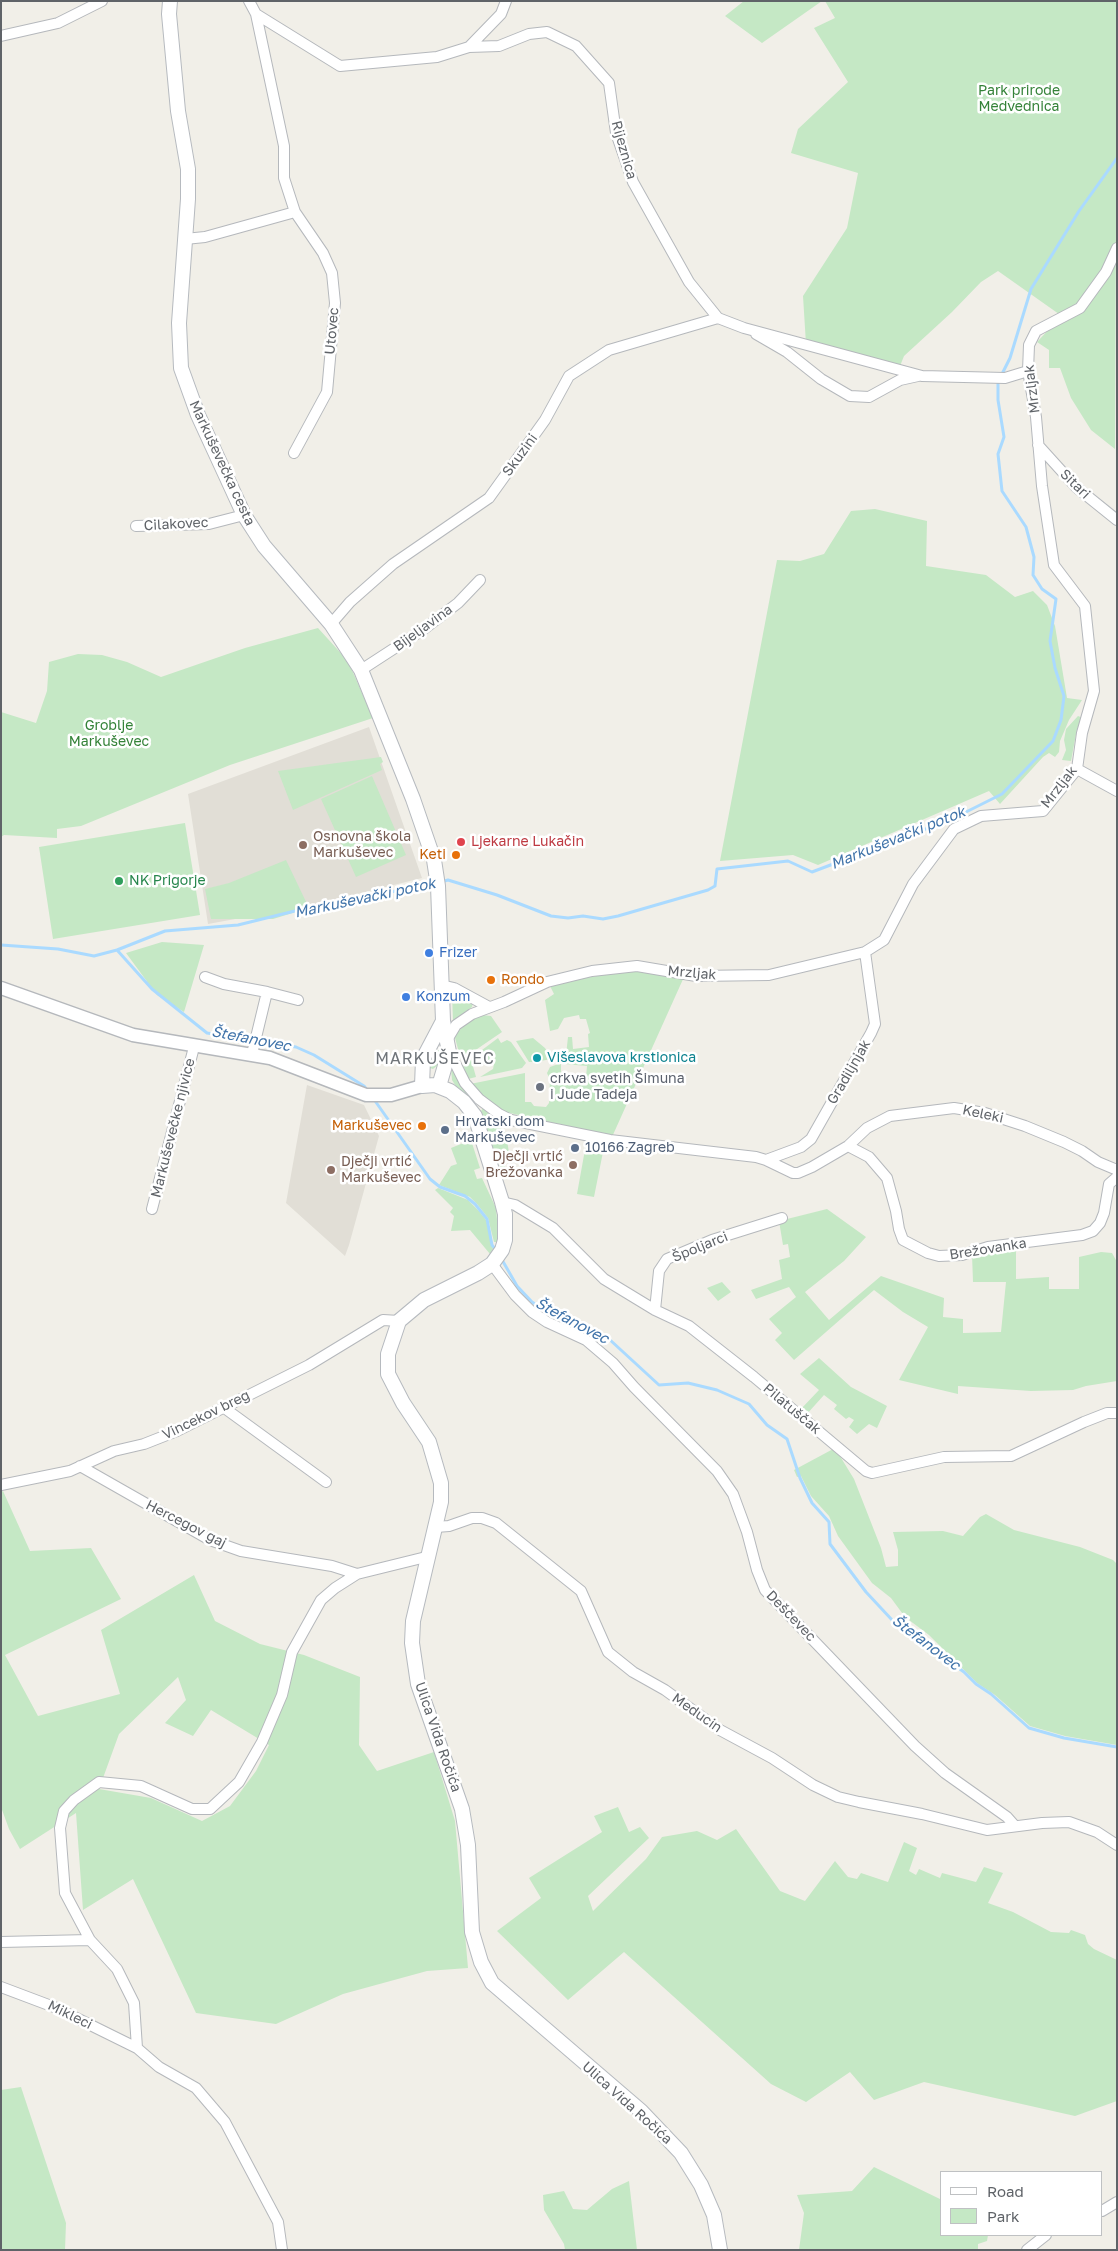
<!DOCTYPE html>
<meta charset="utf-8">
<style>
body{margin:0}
#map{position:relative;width:1118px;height:2251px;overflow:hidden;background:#f1efe8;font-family:"Golos Text",sans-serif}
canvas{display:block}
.frame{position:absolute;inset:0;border:2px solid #5f6368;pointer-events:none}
.legend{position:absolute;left:940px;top:2171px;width:162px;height:65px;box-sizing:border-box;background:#fff;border:1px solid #bfc1c3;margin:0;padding:6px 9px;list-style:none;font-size:15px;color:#5f6368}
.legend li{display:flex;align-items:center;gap:10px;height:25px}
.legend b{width:25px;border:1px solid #bfc1c3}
</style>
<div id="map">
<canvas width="1118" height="2251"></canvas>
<div class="frame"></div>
<ul class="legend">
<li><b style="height:6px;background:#fff"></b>Road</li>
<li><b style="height:14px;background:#c5e8c5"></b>Park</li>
</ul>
</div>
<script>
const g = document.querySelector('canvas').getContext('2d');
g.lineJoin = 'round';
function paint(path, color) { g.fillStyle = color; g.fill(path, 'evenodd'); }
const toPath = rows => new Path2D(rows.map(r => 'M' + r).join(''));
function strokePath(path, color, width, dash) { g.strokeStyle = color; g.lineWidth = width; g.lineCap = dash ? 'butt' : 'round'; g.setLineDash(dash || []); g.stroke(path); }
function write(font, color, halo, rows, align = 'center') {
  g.font = font + ' "Golos Text",sans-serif'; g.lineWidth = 5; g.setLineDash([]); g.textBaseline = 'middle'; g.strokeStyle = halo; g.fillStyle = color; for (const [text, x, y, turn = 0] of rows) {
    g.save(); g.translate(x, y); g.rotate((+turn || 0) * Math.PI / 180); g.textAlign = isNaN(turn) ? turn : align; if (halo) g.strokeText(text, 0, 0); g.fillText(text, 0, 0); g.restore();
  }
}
paint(toPath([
 [369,727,422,878,317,904,208,924,188,794],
 [307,1085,364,1105,379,1136,349,1245,345,1256,286,1203]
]), '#e1ded6');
paint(toPath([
 [744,1,822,1,762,43,725,16],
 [825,1,1117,1,1115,449,1091,430,1071,398,1060,368,1049,368,1049,350,1037,342,1052,326,1066,319,998,271,981,282,952,312,904,356,898,371,806,344,803,296,847,228,858,173,791,153,798,129,848,82,814,28,835,18],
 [875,509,927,521,926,566,986,575,1015,597,1033,591,1047,605,1055,626,1067,698,1082,700,1069,720,1060,741,1059,752,1055,757,1049,753,1043,757,1000,804,989,791,818,865,793,855,720,861,777,560,800,561,824,554,851,511],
 [318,628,348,661,373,718,230,765,81,826,57,829,57,838,4,835,1,837,1,712,36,723,47,691,49,662,78,654,102,655,127,662,161,677,245,648],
 [1078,716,1083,718,1077,729,1071,761,1062,760,1066,750,1064,740,1066,729],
 [381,757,383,762,380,764,382,770,293,810,278,771],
 [372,776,406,855,356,877,321,799],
 [185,823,200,915,53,939,39,847],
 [286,860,309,908,273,919,211,919,205,889,229,883],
 [162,942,204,945,184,1012,157,995,126,953],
 [640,969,684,977,612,1137,506,1112,489,1102,470,1084,525,1073,525,1102,531,1102,534,1106,546,1107,549,1103,550,1080,547,1073,550,1067,561,1063,561,1075,586,1077,587,1066,565,1064,568,1037,572,1037,573,1049,589,1047,588,1034,590,1033,586,1019,580,1019,579,1015,564,1018,558,1029,550,1031,545,1000,554,994,550,986,560,982],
 [452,994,457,994,473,1002,472,1007,453,1021],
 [482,1015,491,1016,502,1032,461,1060,455,1038,456,1033,474,1017],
 [498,1038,501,1043,507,1040,511,1042,526,1063,522,1068,480,1077,493,1069,494,1064,489,1061,476,1065,474,1056],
 [533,1038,545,1048,552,1059,540,1061,541,1054,537,1053,534,1055,535,1062,529,1062,516,1041],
 [438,1050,443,1053,438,1065,433,1069,430,1068,428,1065,434,1053],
 [471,1059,476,1077,468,1079,463,1065],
 [451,1068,453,1068,472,1097,476,1109,457,1088,452,1080],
 [483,1108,506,1133,509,1153,505,1155,507,1161,504,1162,505,1167,501,1169,486,1129,486,1121,481,1111],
 [471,1140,480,1168,474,1170,477,1179,482,1178,496,1208,499,1242,494,1242,488,1218,477,1204,470,1197,439,1185,451,1166,457,1164,451,1148],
 [586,1144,604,1147,594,1197,577,1194],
 [438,1188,468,1200,479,1211,486,1220,490,1234,493,1249,490,1254,470,1230,451,1231,454,1216,450,1212,453,1208,435,1190],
 [827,1209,866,1237,844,1261,805,1292,829,1320,881,1276,944,1298,943,1317,963,1319,963,1333,1001,1332,1006,1282,973,1282,972,1254,1016,1247,1016,1279,1049,1277,1049,1289,1079,1289,1079,1257,1101,1252,1112,1253,1117,1262,1117,1381,1086,1386,1073,1390,1031,1391,958,1386,958,1394,899,1380,928,1327,903,1312,874,1290,794,1360,775,1340,782,1333,769,1319,796,1297,789,1287,756,1299,751,1290,782,1279,779,1260,790,1257,788,1244,783,1245,779,1221],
 [722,1282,731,1292,718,1301,707,1288],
 [819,1358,851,1387,887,1406,877,1428,869,1424,857,1434,849,1427,854,1420,849,1417,846,1419,834,1409,837,1405,824,1395,806,1415,800,1410,819,1390,800,1374],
 [835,1448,854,1479,881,1548,886,1567,898,1566,898,1550,893,1532,943,1531,963,1536,980,1517,986,1514,1014,1530,1080,1547,1113,1560,1117,1564,1117,1745,1065,1736,1030,1726,995,1695,977,1683,929,1635,905,1617,891,1598,872,1583,838,1536,829,1516,811,1496,801,1476,797,1477,794,1470],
 [3,1491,30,1551,91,1548,121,1599,5,1655,38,1716,120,1694,101,1630,194,1575,215,1621,260,1644,304,1655,360,1677,359,1745,377,1771,434,1752,455,1821,468,1968,427,1971,343,1994,276,2024,196,2013,133,1879,83,1910,76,1813,20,1849,9,1829,1,1807,1,1492],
 [178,1677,186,1700,165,1723,193,1736,211,1710,269,1745,256,1771,230,1806,202,1821,151,1798,99,1789,119,1734],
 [618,1807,629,1832,640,1827,649,1838,588,1896,593,1911,646,1859,662,1837,697,1831,717,1840,736,1829,780,1891,805,1901,835,1861,848,1877,857,1879,861,1873,888,1882,904,1842,917,1848,909,1871,916,1875,919,1869,940,1878,942,1873,976,1882,984,1867,1003,1873,988,1903,1013,1912,1051,1932,1069,1933,1071,1930,1085,1935,1088,1944,1094,1949,1117,1960,1117,2101,1075,2116,924,2082,874,2100,850,2072,806,2102,771,2084,624,1952,568,2000,497,1931,541,1898,529,1878,602,1832,594,1816],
 [21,2087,66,2223,65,2250,1,2250,1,2090],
 [874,2167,942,2200,942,2235,988,2235,987,2241,978,2244,978,2250,799,2250,804,2213,797,2195,852,2191],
 [629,2181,637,2250,565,2250,564,2244,544,2210,543,2195,564,2191,573,2209,587,2210,612,2189]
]), '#c5e8c5');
strokePath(toPath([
 [1001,376,1010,358,1031,289,1079,211,1117,158],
 [441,882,448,880,497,895,551,916,568,918,583,916,603,919,618,916,708,890,715,886,717,869,788,861,812,872,952,819,1002,794,1053,741,1061,720,1064,696,1055,668,1050,641,1056,599,1042,589,1033,575,1034,557,1026,527,1002,491,998,454,1004,437,998,400,998,381],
 [1,945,58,949,94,956,117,950,152,989,207,1033,296,1047,314,1055,364,1086,368,1091],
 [117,950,165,931,238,925,311,907,433,884],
 [373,1098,430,1179,440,1187,465,1196,475,1204,487,1219,492,1245,496,1250],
 [501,1258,517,1286,532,1302,548,1312,568,1317,609,1339,659,1385,688,1383,717,1390,749,1404,767,1425,787,1439,800,1478,812,1503,829,1522,830,1544,866,1592,893,1621,964,1672,976,1684,991,1694,1029,1728,1064,1738,1117,1747]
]), '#aadaff', 3);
const minor = toPath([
 [249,1,256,14,340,66,437,57,469,47,499,46,529,34,547,32,576,46,609,83,616,133,633,182,689,282,718,318,744,328,922,376,1005,378,1028,371],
 [256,14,284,146,284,178,295,212,323,253,332,273,335,303,327,392,294,453],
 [1,36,58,23,102,1],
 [469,47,501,14,506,1],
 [185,239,205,237,295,212],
 [756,334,787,352,821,379,850,396,869,397,900,380,918,376],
 [1038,445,1076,487,1117,520],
 [136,526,209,524,244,515],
 [331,624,350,602,393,564,489,498,545,420,569,376,609,350,718,318],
 [361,670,424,629,458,603,480,580],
 [1077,769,1117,791],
 [205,977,224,984,267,992],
 [441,985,454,988,489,1007],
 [447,1040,456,1025,472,1014,504,1002,547,982,592,971,637,966,696,976,769,975,865,952,884,940,913,884,954,829,981,816,1043,811,1077,769,1082,733,1094,691,1085,606,1054,565,1042,486,1036,417,1028,371,1029,345,1036,331,1080,308,1106,272,1117,248],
 [252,1054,267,992,298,1000],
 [448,1056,456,1065,465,1083,479,1099,499,1114,511,1120,610,1140,756,1157,766,1160,793,1173,798,1173,812,1167,848,1146,867,1128,890,1116,954,1108,985,1113,1025,1126,1064,1142,1082,1151,1098,1162,1117,1170],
 [848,1146,869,1157,887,1178,896,1211,899,1229,903,1240,928,1253,939,1256,962,1255,988,1247,1082,1235,1093,1231,1100,1223,1104,1213,1109,1184,1117,1177],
 [766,1160,801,1147,811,1139,871,1033,875,1024,865,952],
 [502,1202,515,1205,553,1228,604,1279,655,1310,689,1326,754,1377,866,1471,872,1473,944,1457,1011,1456,1084,1422,1107,1413,1117,1413],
 [152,1209,194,1047],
 [492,1264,515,1295,532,1312,547,1322,586,1340,613,1363,634,1387,717,1471,733,1494,747,1532,757,1570,765,1590,915,1746,945,1773,1007,1817,1015,1826],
 [655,1310,659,1271,667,1259,712,1240,782,1218],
 [223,1407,326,1482],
 [80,1466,210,1540,241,1551,332,1566,357,1574],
 [1,1485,70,1471,114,1451,144,1444,177,1431,309,1365,383,1320,399,1321],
 [436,1527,449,1526,472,1518,482,1518,496,1523,581,1591,608,1652,633,1672,665,1690,720,1730,772,1758,813,1785,838,1797,859,1802,922,1814,987,1830,1042,1823,1069,1822,1097,1832,1117,1845],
 [1,1942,90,1940],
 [1,1987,54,2007,137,2048],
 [1102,2211,1117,2202],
 [282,2250,278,2222,225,2122,196,2088,159,2067,137,2048,134,2003,117,1969,90,1940,65,1893,60,1828,64,1811,74,1800,99,1782,141,1786,192,1809,210,1809,239,1782,262,1742,282,1695,292,1652,321,1600,335,1588,357,1574,430,1556],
 [1027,2250,1046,2235]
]);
const tertiary = toPath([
 [1,988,133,1035,270,1058,366,1095,391,1095,422,1086]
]);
const secondary = toPath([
 [170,1,169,14,178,111,188,169,188,199,179,323,181,368,198,415,244,515,264,546,331,624,361,670,413,799,434,860,438,886,443,1021,449,1052,439,1086],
 [443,1021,423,1059,422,1086,435,1085,450,1091,464,1102,475,1116,502,1202,505,1214,505,1240,502,1250,492,1264,478,1273,424,1300,399,1321,388,1354,388,1374,403,1403,429,1442,441,1483,441,1502,413,1621,412,1643,418,1684,462,1809,468,1845,472,1932,481,1962,492,1983,641,2111,681,2153,701,2185,714,2215,720,2250]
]);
strokePath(minor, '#b5b8bc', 12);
strokePath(tertiary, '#b5b8bc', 15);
strokePath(secondary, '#b6babf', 16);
strokePath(minor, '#fff', 10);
strokePath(tertiary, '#fff', 12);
strokePath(secondary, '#fff', 14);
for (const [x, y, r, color] of [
 [461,842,5,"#e0444e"],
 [303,845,5,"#8d6e63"],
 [456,855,5,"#e8710a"],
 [119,881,5,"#2e9e5b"],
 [429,953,5,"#3f7fe0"],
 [491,980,5,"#e8710a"],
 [406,997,5,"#3f7fe0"],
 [537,1058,5,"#0f9aa8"],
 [540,1087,5,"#6b7280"],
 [422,1126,5,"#e8710a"],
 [445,1130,5,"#5c6f8a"],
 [575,1148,5,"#5c6f8a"],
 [573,1165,5,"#8d6e63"],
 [331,1170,5,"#8d6e63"]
]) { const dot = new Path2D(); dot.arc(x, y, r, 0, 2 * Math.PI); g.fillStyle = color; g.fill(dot); strokePath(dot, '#fff', 2); }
write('14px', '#348238', '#fff', [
 ["Park prirode",1019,91],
 ["Medvednica",1019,107],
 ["Groblje",109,726],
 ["Markuševec",109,742]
]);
write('14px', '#5f6368', '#fff', [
 ["Rijeznica",624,150,74],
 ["Utovec",332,331,-85],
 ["Mrzljak",1032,389,-97],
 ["Skuzini",520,455,-54],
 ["Markuševečka cesta",222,463,65],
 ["Sitari",1075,484,44],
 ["Cilakovec",176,524,-3],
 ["Bijeljavina",423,628,-36],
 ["Mrzljak",1059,787,-52],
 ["Mrzljak",692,973,5],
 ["Gradiljnjak",849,1072,-60],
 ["Keleki",983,1114,12],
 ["Markuševečke njivice",173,1128,-76],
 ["Špoljarci",700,1247,-22],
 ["Brežovanka",988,1249,-9],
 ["Pilatuščak",792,1409,40],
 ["Vincekov breg",206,1415,-26],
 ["Hercegov gaj",186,1524,27],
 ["Deščevec",791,1616,46],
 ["Meducin",697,1713,35],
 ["Ulica Vida Ročića",438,1737,71],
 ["Mikleci",70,2015,26],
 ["Ulica Vida Ročića",627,2103,42]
]);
write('14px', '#785e54', '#fff', [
 ["Osnovna škola",313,837],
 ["Markuševec",313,853],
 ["Dječji vrtić",563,1157,"right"],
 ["Brežovanka",563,1173,"right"],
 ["Dječji vrtić",341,1162],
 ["Markuševec",341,1178]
], 'left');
write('14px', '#be3a42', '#fff', [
 ["Ljekarne Lukačin",471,842]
], 'left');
write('14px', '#c56008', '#fff', [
 ["Keti",446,855],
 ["Rondo",501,980,"left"],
 ["Markuševec",412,1126]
], 'right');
write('14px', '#27864d', '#fff', [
 ["NK Prigorje",129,881]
], 'left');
write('14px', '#366cbe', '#fff', [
 ["Frizer",439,953],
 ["Konzum",416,997]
], 'left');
write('14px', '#0d838f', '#fff', [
 ["Višeslavova krstionica",547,1058]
], 'left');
write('14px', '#5b616d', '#fff', [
 ["crkva svetih Šimuna",550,1079],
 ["i Jude Tadeja",550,1095]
], 'left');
write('14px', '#4e5e75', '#fff', [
 ["Hrvatski dom",455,1122],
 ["Markuševec",455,1138],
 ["10166 Zagreb",585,1148]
], 'left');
write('italic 15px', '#4174aa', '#fff', [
 ["Markuševački potok",898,838,-22],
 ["Markuševački potok",365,898,-12],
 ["Štefanovec",251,1039,11],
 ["Štefanovec",572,1321,28],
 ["Štefanovec",926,1643,37]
]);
g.letterSpacing = '1px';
write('16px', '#70757a', '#fff', [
 ["MARKUŠEVEC",435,1059]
]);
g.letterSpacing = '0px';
</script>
